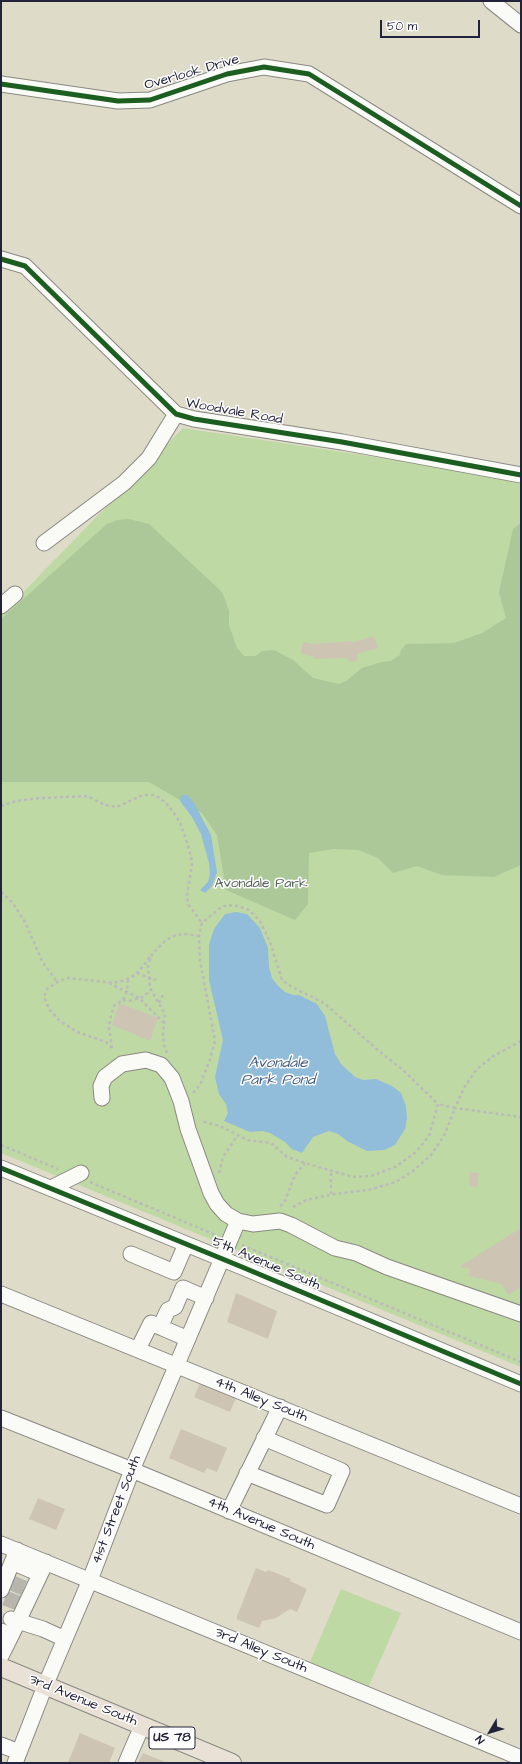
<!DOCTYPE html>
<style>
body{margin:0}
#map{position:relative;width:522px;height:1764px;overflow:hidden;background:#dedbc8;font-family:"Architects Daughter",sans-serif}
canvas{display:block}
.frame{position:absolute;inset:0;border:2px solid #22223b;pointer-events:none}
.north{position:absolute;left:470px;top:1712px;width:40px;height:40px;-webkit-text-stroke:3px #fff;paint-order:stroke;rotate:232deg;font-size:11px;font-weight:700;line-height:16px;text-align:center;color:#22223b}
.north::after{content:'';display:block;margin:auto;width:14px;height:18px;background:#22223b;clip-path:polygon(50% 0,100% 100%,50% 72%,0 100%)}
.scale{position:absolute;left:380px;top:20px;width:100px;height:18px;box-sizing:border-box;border:2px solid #22223b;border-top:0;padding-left:5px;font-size:12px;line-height:14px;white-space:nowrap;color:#22223b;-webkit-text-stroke:3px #fff;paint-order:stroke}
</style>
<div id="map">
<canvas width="522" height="1764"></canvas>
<div class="frame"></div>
<div class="north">N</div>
<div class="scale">50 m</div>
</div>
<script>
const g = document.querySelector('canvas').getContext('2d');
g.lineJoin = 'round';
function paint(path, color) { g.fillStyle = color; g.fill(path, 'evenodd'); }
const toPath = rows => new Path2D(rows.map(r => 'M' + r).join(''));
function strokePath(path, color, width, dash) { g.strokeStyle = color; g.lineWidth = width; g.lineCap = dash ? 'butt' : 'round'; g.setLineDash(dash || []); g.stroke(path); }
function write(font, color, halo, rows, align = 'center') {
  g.font = font + ' "Architects Daughter",sans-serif'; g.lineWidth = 3; g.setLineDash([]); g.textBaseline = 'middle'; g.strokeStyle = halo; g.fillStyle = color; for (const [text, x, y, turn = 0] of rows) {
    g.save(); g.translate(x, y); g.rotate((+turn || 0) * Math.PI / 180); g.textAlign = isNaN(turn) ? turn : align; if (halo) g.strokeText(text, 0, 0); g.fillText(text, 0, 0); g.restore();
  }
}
paint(toPath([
 [183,428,521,479,521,1367,1,1153,1,615],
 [341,1589,401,1613,368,1688,310,1662]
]), '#bfd9a4');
paint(toPath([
 [129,519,149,524,222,592,226,602,229,611,229,625,237,648,244,656,256,656,262,651,274,650,293,660,313,678,339,684,346,681,362,668,382,662,391,661,400,655,401,650,406,644,454,643,482,633,506,618,499,592,513,529,521,523,521,865,494,877,442,875,417,866,393,873,378,858,358,850,334,849,309,853,308,904,295,920,226,890,217,835,202,813,149,782,1,782,1,619,107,524,117,520]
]), '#acc899');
paint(toPath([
 [181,795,187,795,194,803,211,835,217,872,212,886,205,893,200,890,208,882,210,875,209,863,201,834,192,817,180,801],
 [236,912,247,914,260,928,268,948,269,967,272,978,278,986,285,992,293,995,299,995,317,1004,325,1016,335,1054,341,1064,355,1077,363,1080,376,1079,392,1086,401,1093,406,1106,407,1118,405,1129,395,1145,384,1150,367,1151,347,1141,338,1134,329,1131,313,1137,302,1153,292,1149,285,1142,270,1133,263,1131,250,1132,224,1121,228,1113,226,1104,219,1094,215,1077,223,1040,209,980,209,945,214,929,225,914]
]), '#91bcda');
paint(toPath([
 [374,636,378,648,357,654,357,659,354,662,350,662,347,658,314,659,314,657,301,654,303,642,313,644,351,641,351,643],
 [119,1003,158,1018,150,1041,112,1025],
 [470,1172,479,1173,477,1187,469,1186],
 [521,1228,521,1287,508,1295,502,1284,468,1276,470,1269,459,1267],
 [236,1293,277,1311,268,1339,227,1322],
 [200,1383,236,1398,230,1412,194,1397],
 [181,1429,227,1448,217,1472,207,1468,204,1473,169,1458],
 [38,1498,65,1509,56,1530,29,1519],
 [256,1568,266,1572,268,1570,291,1579,290,1581,307,1589,297,1612,290,1609,276,1618,262,1621,259,1628,236,1619],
 [80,1733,115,1748,109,1763,68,1763],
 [143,1753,168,1763,138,1763]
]), '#cec4b4');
strokePath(toPath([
 [12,1583,24,1588],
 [5,1598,18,1603]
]), '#b8b6ac', 15, [15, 8]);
const minor = toPath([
 [491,1,521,25],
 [1,84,118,101,150,100,227,74,264,67,309,74,521,206],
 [1,259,25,266,176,414,194,419,342,442,521,475],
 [44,543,124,483,149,458,176,414],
 [1,606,15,594],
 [102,1098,101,1086,105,1077,122,1064,146,1060,161,1065,172,1078,181,1101,188,1129,211,1193,217,1204,226,1214,238,1221,253,1224,280,1221,291,1225,335,1248,356,1253,387,1267,521,1314],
 [1,1168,242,1267,521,1384],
 [51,1188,81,1173],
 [131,1254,174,1272,186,1244],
 [1,1294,521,1506],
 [160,1327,168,1310,175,1307,183,1288,206,1298],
 [138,1349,151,1323,188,1339],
 [1,1418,132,1470,521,1632],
 [247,1473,327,1505,342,1471,264,1438],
 [229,1511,280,1407],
 [1,1544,521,1758],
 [12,1562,40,1574],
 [1,1590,17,1550],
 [11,1619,43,1629,65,1639],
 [1,1631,11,1636,46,1562],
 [1,1656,11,1636],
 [1,1745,19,1752],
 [15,1763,45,1686,90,1580,132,1470,238,1221],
 [126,1763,142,1726]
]);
const major = toPath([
 [1,1667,232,1763]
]);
strokePath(minor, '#8a8883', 17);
strokePath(major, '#8a8883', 20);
strokePath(toPath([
 [1,806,16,801,41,798,87,796,105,805,117,807,143,795,155,795,166,803,174,813,180,823,186,839,191,857,192,865,187,895,188,904,202,923],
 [1,892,12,902,25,922,42,961,57,982],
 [137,973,156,980],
 [109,983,139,998,164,1023],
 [123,1000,129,1001,143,997,151,990],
 [159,1003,164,993],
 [521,1041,492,1057,476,1070,464,1088,455,1108,521,1117],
 [112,1048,106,1042,77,1032,60,1021,49,1009,44,997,47,989,57,982,68,978,114,983,125,980,135,975,144,965,152,954],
 [112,1048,109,1027,111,1015,114,1006,123,1000,127,991,128,978],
 [167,1053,164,1045,163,1033,165,1014,150,988,148,966,152,954,166,940,176,935,188,934,199,936],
 [193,1093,200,1085,209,1062,215,1041,200,960,199,936,202,923,220,908,227,905,238,906,249,910,260,921,270,942,282,980,292,987,324,1003,379,1051,403,1070,438,1104,429,1136,416,1152,395,1167,371,1176,353,1177,305,1163,287,1157,271,1143,247,1140,220,1126,201,1121],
 [1,1145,58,1169],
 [219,1173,223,1157,238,1135],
 [90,1182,218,1236],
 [331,1194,331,1170],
 [280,1206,285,1201,295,1175,305,1163],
 [293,1207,306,1200,334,1194,368,1190,396,1182,413,1171,431,1155,444,1136,455,1108,438,1104],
 [242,1245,521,1362]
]), '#bbbaba', 2.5, [3, 3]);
strokePath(minor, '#fafaf7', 15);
strokePath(major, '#e9e1d5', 18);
strokePath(toPath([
 [1,84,118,101,150,100,227,74,264,67,309,74,521,206],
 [1,259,25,266,176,414,194,419,342,442,521,475],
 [1,1168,242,1267,521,1384]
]), '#1b5e20', 5);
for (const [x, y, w] of [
 [172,1738,46]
]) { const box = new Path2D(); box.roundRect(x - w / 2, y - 11, w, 22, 3); g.fillStyle = '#fff'; g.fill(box); strokePath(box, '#22223b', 1); }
write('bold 13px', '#22223b', null, [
 ["US 78",172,1738]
]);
write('14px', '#22223b', '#fff', [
 ["Overlook Drive",192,73,-16],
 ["Woodvale Road",234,412,10],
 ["5th Avenue South",266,1264,23],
 ["4th Alley South",261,1400,22],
 ["41st Street South",117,1510,-69],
 ["4th Avenue South",261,1524,23],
 ["3rd Alley South",261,1651,22],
 ["3rd Avenue South",83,1701,22]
]);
write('14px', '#506155', '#fff', [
 ["Avondale Park",261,884]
]);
write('italic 15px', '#415a7e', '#fff', [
 ["Avondale",278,1064],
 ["Park Pond",278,1081]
]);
</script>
